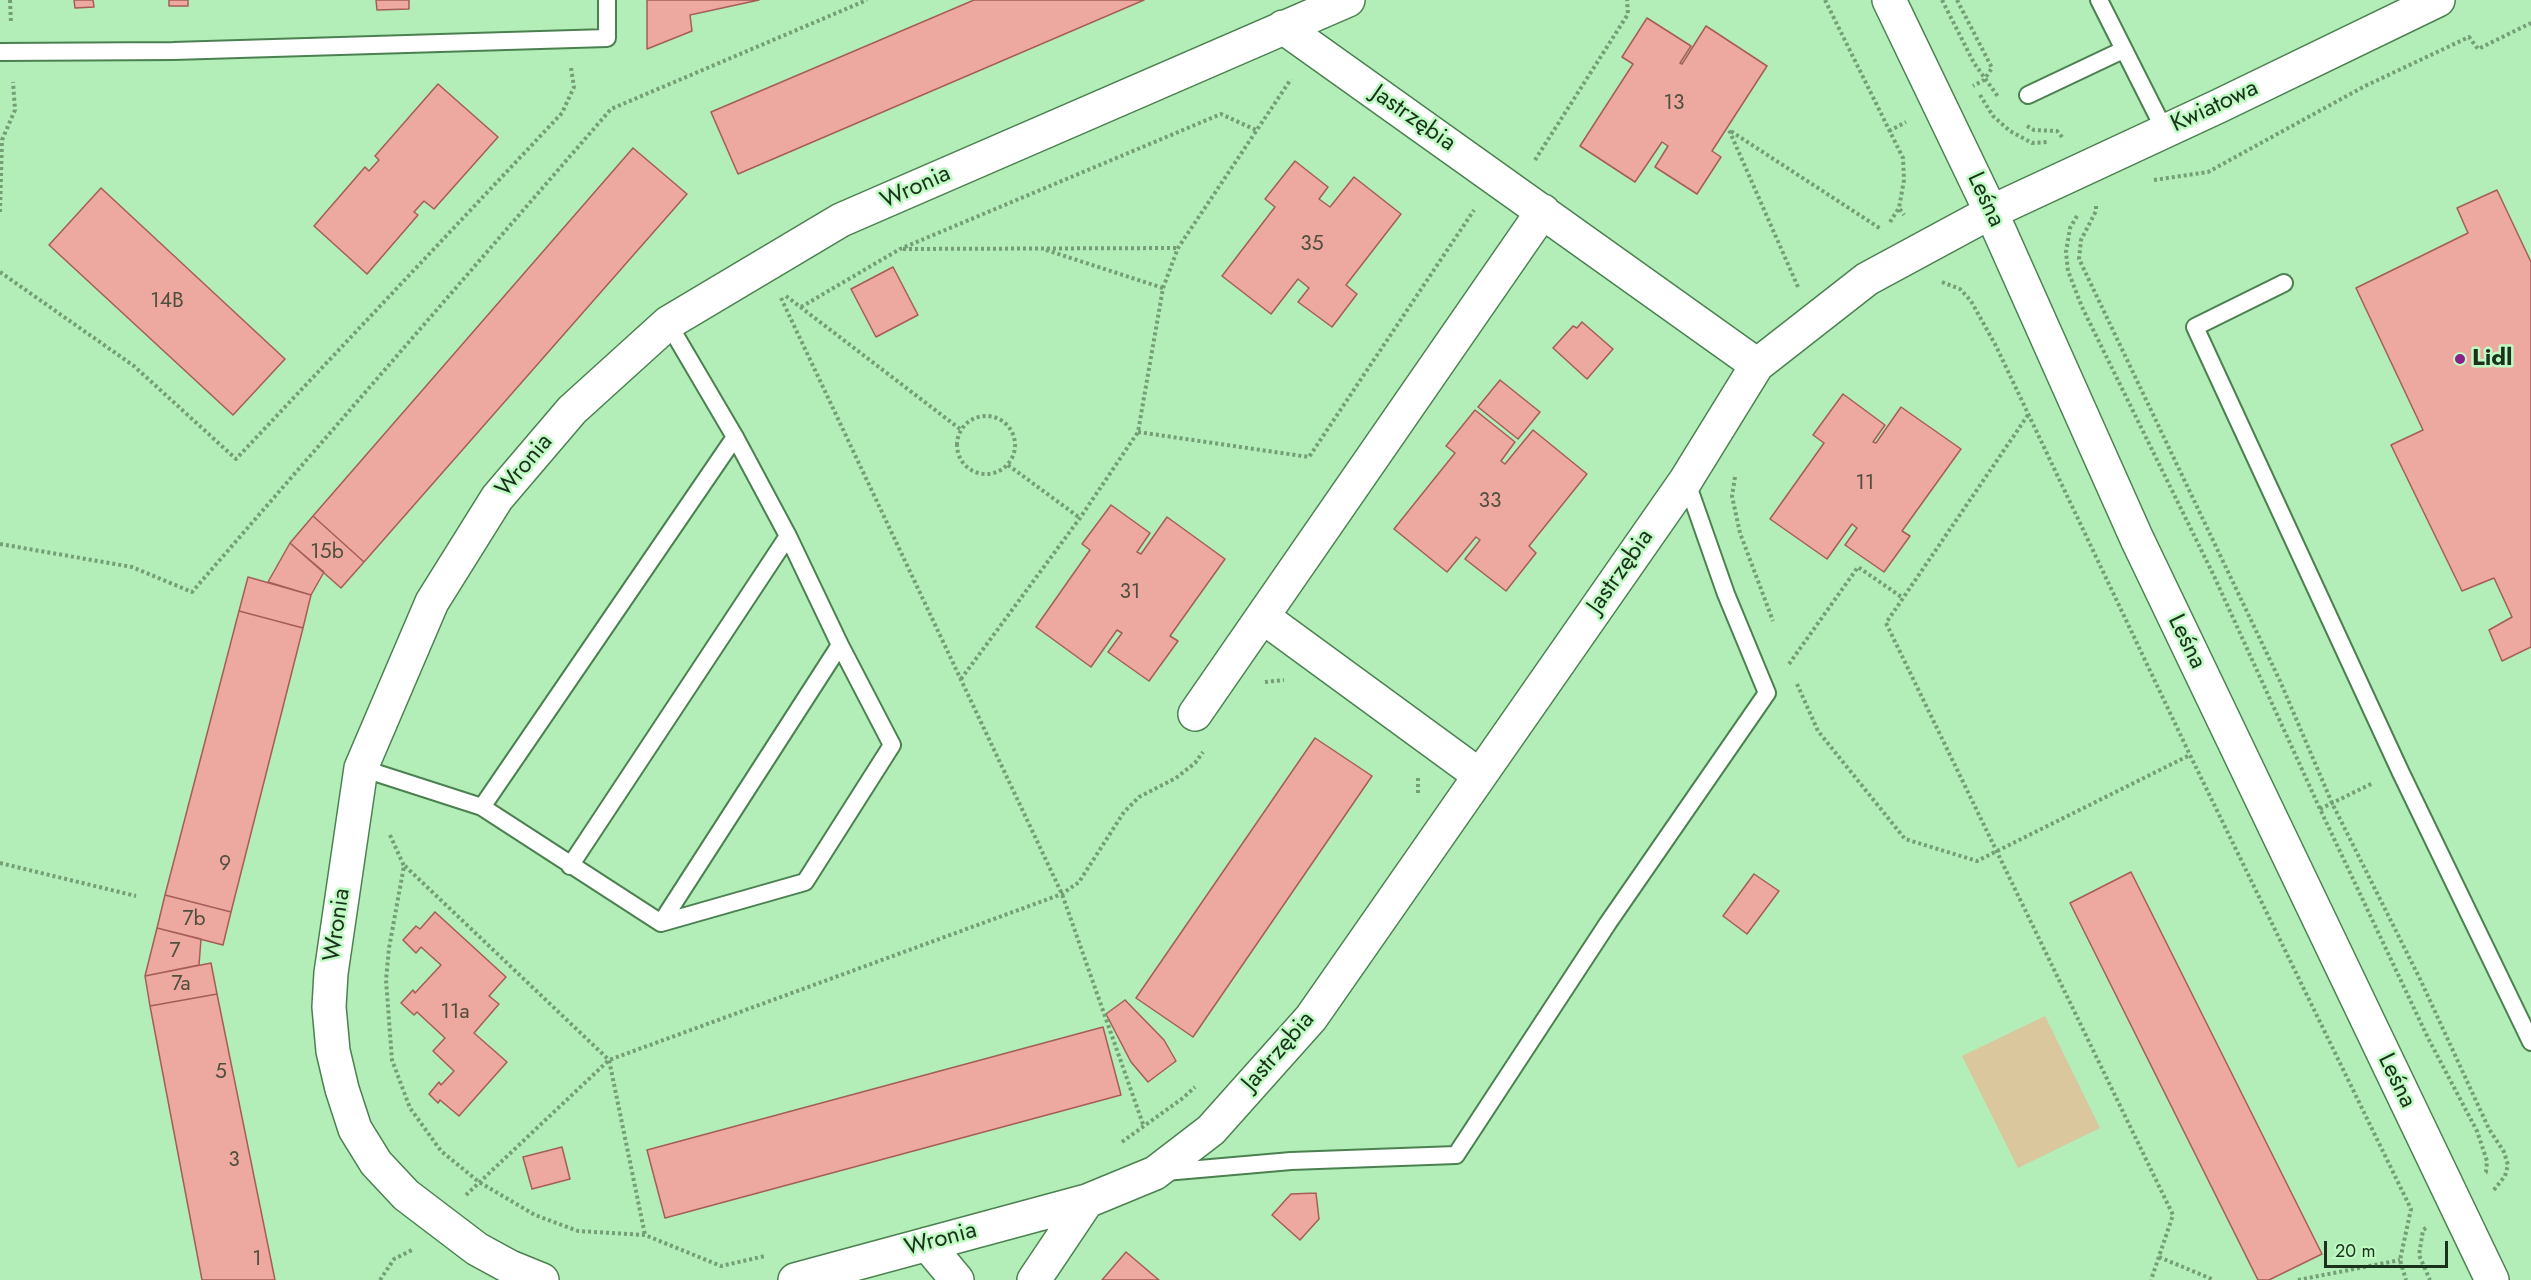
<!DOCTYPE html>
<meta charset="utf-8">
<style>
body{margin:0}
#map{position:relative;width:2531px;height:1280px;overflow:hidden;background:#b3edb7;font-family:Jost,sans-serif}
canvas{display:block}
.scale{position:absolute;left:2324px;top:1241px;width:124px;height:27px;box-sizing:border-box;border:3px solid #1a311c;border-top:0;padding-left:8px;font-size:18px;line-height:21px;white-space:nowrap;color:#1a311c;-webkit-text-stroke:4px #c0fbc4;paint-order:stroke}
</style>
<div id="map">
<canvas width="2531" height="1280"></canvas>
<div class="scale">20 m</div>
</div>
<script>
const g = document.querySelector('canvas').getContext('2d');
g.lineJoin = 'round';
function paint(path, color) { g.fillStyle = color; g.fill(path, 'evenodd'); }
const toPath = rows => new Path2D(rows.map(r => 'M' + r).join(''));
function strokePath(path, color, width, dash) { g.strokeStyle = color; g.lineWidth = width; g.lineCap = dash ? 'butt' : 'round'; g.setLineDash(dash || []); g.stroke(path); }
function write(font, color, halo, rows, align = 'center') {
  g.font = font + ' Jost,sans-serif'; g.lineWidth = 5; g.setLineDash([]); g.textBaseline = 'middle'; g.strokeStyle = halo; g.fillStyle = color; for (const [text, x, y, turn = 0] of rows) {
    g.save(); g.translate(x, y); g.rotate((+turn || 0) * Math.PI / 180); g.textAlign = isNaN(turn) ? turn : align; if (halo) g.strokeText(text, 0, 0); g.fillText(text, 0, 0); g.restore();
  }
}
paint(toPath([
 [2045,1016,2100,1128,2018,1168,1962,1056]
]), '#dac79e');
const building = toPath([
 [74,0,93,0,94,7,75,8,74,0],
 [169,0,188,0,188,6,169,6,169,0],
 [376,0,409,0,409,9,377,10,376,0],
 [647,0,759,0,690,15,692,31,647,49,647,0],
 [974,0,1144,0,738,174,711,112,974,0],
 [1647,18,1691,46,1680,63,1682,64,1706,26,1767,66,1712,151,1721,157,1697,194,1655,167,1668,146,1662,142,1635,182,1580,146,1633,64,1622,57,1647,18],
 [438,84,498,137,434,209,424,201,414,212,418,215,367,274,314,226,365,167,369,171,379,160,375,156,438,84],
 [633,148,687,194,364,562,313,516,633,148],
 [1295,161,1328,187,1319,199,1330,207,1354,177,1401,214,1346,285,1357,294,1332,327,1298,302,1309,288,1298,279,1271,314,1222,276,1275,207,1265,199,1295,161],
 [101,188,285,359,233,415,49,245,101,188],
 [2497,190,2531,262,2531,647,2502,661,2489,630,2512,617,2494,578,2462,591,2391,445,2423,430,2356,288,2468,233,2457,208,2497,190],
 [893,267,918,315,876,337,851,289,893,267],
 [1582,322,1613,349,1587,379,1553,348,1573,326,1577,328,1582,322],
 [1500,380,1540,412,1518,439,1478,407,1500,380],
 [1843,394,1885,425,1873,442,1876,443,1901,407,1961,449,1902,531,1910,536,1884,572,1845,545,1857,528,1852,524,1827,559,1770,519,1824,443,1813,435,1843,394],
 [1475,410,1515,442,1501,461,1505,464,1533,430,1587,474,1529,546,1536,553,1506,591,1465,559,1480,540,1476,537,1447,572,1394,529,1455,453,1446,446,1475,410],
 [1111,505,1150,533,1137,552,1141,554,1167,517,1225,559,1170,636,1178,641,1149,681,1108,652,1122,633,1117,630,1091,667,1036,627,1090,550,1082,544,1111,505],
 [313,516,364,562,341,588,290,543,313,516],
 [290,543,324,572,311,595,268,582,290,543],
 [248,577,311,595,303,628,239,611,248,577],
 [239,611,303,628,231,912,165,895,239,611],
 [1315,738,1372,776,1193,1037,1136,998,1315,738],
 [2131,872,2322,1254,2269,1280,2258,1280,2070,903,2131,872],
 [1754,874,1779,891,1747,934,1723,916,1754,874],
 [165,895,231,912,223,945,157,928,165,895],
 [435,912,506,977,489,996,499,1004,474,1033,507,1062,459,1116,440,1100,438,1103,429,1094,439,1082,441,1085,454,1071,433,1051,445,1038,417,1012,414,1015,401,1003,413,990,415,993,441,965,421,947,416,953,403,940,416,926,420,929,435,912],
 [157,928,201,939,199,965,145,976,157,928],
 [211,963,217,994,150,1006,145,976,211,963],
 [217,994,275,1280,202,1280,150,1006,217,994],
 [1125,1000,1164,1040,1176,1061,1148,1082,1131,1062,1106,1014,1125,1000],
 [1103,1027,1121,1095,665,1218,647,1150,1103,1027],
 [562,1147,570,1179,532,1189,523,1157,562,1147],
 [1316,1193,1319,1219,1300,1240,1272,1215,1291,1194,1316,1193],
 [1126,1252,1159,1280,1102,1280,1126,1252]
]);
paint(building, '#eda8a0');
strokePath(building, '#a55e57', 1.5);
const lane = toPath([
 [2099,0,2165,131],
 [0,52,173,51,607,38,607,0],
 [2028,95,2123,50],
 [2284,283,2195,327,2401,773,2531,1042],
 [361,768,482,807,661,923,805,882,892,745,840,645,788,536,735,437,668,323],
 [482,807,735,437],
 [570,866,788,536],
 [661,923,840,645],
 [1165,1172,1291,1161,1456,1155,1608,923,1767,693,1726,594,1686,480]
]);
const street = toPath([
 [1283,27,1757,365],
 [1263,617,1479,775],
 [1195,714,1543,211],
 [927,1244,957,1280],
 [542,1280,510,1267,477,1249,406,1195,376,1163,355,1129,342,1089,333,1051,329,1007,331,973,361,768,432,602,497,498,572,410,668,323,841,220,1348,0],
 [795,1280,1087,1201],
 [1034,1280,1087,1201,1155,1173,1211,1130,1311,1018,1686,480,1757,365,1867,279,1991,212,2219,106,2438,0]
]);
const secondary = toPath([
 [1889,0,1991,212,2137,539,2492,1280]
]);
strokePath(lane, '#4b8150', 20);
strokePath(street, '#4b8150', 36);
strokePath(secondary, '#4b8150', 36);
strokePath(toPath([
 [10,0,11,23],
 [1825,0,1903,158,1904,180,1899,208,1904,215],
 [1942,0,1974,63,1999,98],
 [1957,0,1992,68,1984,80,1973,86],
 [1980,95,1993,116,2010,131,2032,143,2048,142],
 [2027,126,2034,130,2057,131,2063,138],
 [1889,131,1906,122],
 [1535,160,1628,14,1627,0],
 [2154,180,2208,172,2365,86,2469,37,2478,49,2531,23],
 [2096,206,2096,211,2081,240,2079,259,2280,681,2332,803,2420,979,2489,1129,2504,1152,2508,1165,2505,1176,2493,1191],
 [0,212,2,140,15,110,13,82],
 [2077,216,2070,228,2066,252,2068,271,2082,307,2214,576,2320,809,2428,1038,2477,1131,2487,1161,2486,1172,2483,1173],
 [1890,222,1899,208],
 [903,249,1178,248],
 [1046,250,1163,288],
 [0,272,134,366,236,459,562,113,574,87,571,68],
 [1942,282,1960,289,1971,301,1996,346,2190,755,2411,1209,2400,1260,2406,1280],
 [1798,287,1729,130,1881,229],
 [786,296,960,429],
 [781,298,1062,894,1144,1127],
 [801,307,900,249,1221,114,1256,130],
 [2028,415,1886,623,2173,1215,2151,1280],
 '957 445a29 29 0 1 1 58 0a29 29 0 1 1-58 0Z',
 [1138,432,1309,457,1474,210],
 [1008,465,1080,518],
 [1735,477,1732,496,1740,533,1773,621],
 [0,544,132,567,192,592,611,109,867,0],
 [1789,664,1858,567,1903,598],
 [961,679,1080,518,1138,432,1163,288,1178,248,1291,79],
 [1265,682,1284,680],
 [1797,684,1818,731,1905,839,1977,861,2190,755],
 [1418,778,1418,795],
 [2320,809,2373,783],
 [390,835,404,866,389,948,386,980,392,1060,410,1108,441,1151,479,1182,535,1215,578,1231,645,1235,721,1266,765,1256],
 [0,863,136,896],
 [405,866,609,1060,645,1235],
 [1122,1142,1183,1098,1195,1087],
 [466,1195,609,1060,1062,894,1079,882,1124,812,1139,797,1176,778,1195,763,1203,752],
 [2426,1228,2423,1230,2419,1255,2430,1280],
 [2159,1257,2214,1280],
 [380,1280,394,1259,414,1249],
 [2298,1280,2400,1260]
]), '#739e76', 4, [3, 3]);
strokePath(lane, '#fff', 16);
strokePath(street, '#fff', 33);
strokePath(secondary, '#fff', 33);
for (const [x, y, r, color] of [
 [2460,359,6,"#87228b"]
]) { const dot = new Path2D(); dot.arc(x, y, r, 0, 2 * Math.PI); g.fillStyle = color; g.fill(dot); strokePath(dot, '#c0fbc4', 2); }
write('21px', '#4f4f3d', null, [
 ["13",1674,104],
 ["35",1312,245],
 ["14B",167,302],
 ["11",1865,484],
 ["33",1490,502],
 ["15b",327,553],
 ["31",1130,593],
 ["9",225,865],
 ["7b",194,920],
 ["7",175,952],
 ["7a",181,985],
 ["11a",455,1013],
 ["5",221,1073],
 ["3",234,1161],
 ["1",257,1260]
]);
write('24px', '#1a311c', '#c0fbc4', [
 ["Kwiatowa",2215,107,-25],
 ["Jastrzębia",1413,119,35],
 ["Wronia",916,188,-24],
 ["Leśna",1985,200,65],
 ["Wronia",525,466,-50],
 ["Jastrzębia",1621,572,-55],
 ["Leśna",2186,642,64],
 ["Wronia",338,925,-82],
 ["Jastrzębia",1279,1052,-49],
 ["Leśna",2396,1081,64],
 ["Wronia",941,1240,-15]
]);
write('bold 24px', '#1a311c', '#c0fbc4', [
 ["Lidl",2472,359]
], 'left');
</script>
